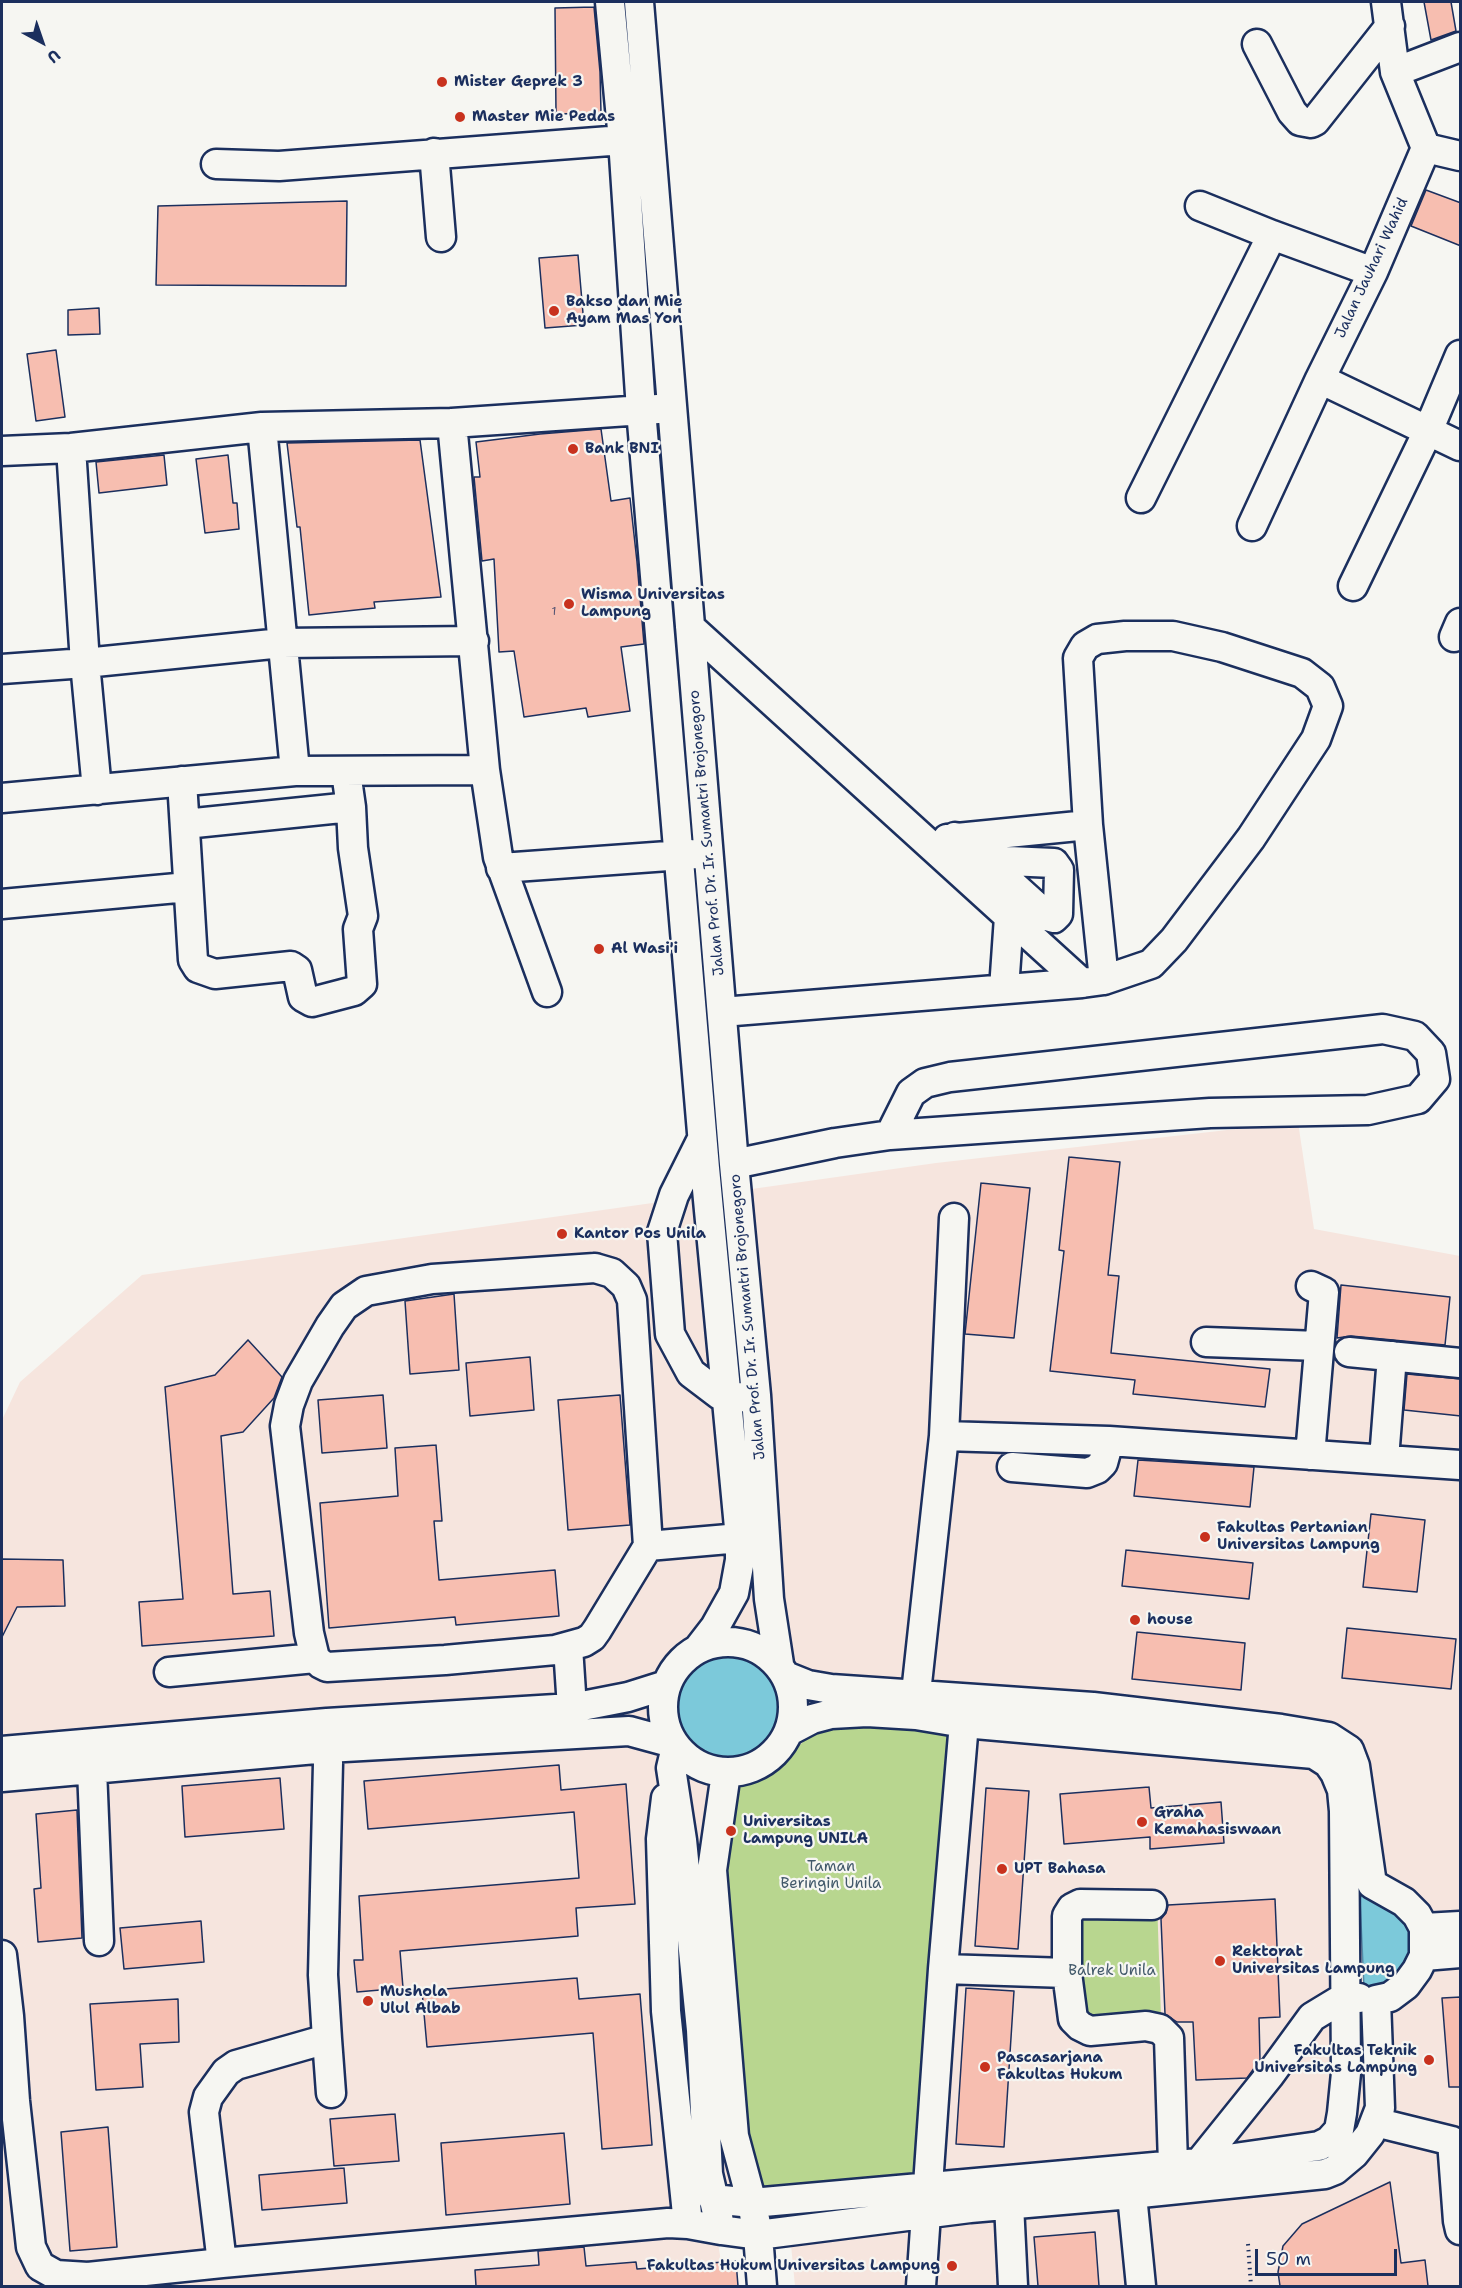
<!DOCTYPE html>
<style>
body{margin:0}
#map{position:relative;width:1462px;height:2288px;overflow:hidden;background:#f6f6f2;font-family:"Shantell Sans",sans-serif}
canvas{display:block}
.frame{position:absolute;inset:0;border:3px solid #1b2f5e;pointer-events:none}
.north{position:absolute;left:12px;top:12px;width:60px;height:60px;-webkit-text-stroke:4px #f6f6f2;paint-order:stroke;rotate:140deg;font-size:16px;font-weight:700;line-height:24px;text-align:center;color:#1b2f5e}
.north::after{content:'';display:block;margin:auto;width:21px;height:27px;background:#1b2f5e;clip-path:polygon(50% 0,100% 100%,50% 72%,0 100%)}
.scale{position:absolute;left:1255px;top:2249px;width:142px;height:27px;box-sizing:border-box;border:3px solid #1b2f5e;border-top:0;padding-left:8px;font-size:18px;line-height:21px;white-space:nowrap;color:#1b2f5e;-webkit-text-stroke:4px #f6f6f2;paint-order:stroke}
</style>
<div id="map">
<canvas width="1462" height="2288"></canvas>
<div class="frame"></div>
<div class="north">U</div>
<div class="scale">50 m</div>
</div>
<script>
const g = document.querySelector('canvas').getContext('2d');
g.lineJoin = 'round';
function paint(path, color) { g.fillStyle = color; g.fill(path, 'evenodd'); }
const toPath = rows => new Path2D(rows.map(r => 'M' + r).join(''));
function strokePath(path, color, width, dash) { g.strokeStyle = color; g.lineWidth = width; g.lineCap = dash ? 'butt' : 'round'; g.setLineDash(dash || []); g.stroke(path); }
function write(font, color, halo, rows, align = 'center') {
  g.font = font + ' "Shantell Sans",sans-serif'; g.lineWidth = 4.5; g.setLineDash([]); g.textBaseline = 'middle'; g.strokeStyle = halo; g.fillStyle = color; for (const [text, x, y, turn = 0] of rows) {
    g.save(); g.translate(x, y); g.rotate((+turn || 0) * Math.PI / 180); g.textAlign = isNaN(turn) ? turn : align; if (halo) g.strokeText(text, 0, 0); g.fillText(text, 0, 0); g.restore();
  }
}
paint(toPath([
 [1298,1122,1314,1229,1460,1256,1460,2286,795,2286,791,2245,718,2243,725,2286,2,2286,2,1420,20,1382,142,1275,936,1163]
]), '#f6e5de');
paint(toPath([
 [891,1716,958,1727,927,2182,754,2193,714,1872,727,1782,754,1776,781,1762,802,1743,817,1726],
 [1066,1900,1157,1900,1161,2017,1065,2020]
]), '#b8d68f');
const water = toPath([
 '668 1709a59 59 0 1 1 118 0a59 59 0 1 1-118 0Z',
 [1362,1891,1394,1907,1421,1946,1386,1991,1364,1988,1360,1900,1362,1891]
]);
paint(water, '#7cc9da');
strokePath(water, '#558ba8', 1.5);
const building = toPath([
 [1424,2,1451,2,1456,31,1431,40,1424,2],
 [594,7,600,72,601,113,556,114,555,8,594,7],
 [1426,190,1461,203,1461,246,1411,226,1426,190],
 [347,201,346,286,156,285,158,206,347,201],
 [578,255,584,325,545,328,539,258,578,255],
 [99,308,100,334,68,335,68,310,99,308],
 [56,350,65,417,36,421,27,354,56,350],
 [601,429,611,501,630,498,637,562,644,644,621,647,630,711,588,717,586,708,524,717,514,651,499,652,494,559,482,561,474,477,480,477,476,442,540,434,601,429],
 [420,440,441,597,374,602,375,608,309,615,300,527,297,527,287,443,420,440],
 [164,455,167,485,99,493,96,462,164,455],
 [228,455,233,503,237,503,239,529,205,533,196,459,228,455],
 [1069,1157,1120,1162,1108,1275,1119,1276,1111,1353,1270,1369,1265,1407,1133,1394,1135,1380,1050,1371,1064,1251,1059,1250,1069,1157],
 [981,1183,1030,1188,1014,1338,965,1334,981,1183],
 [1341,1285,1450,1297,1445,1345,1351,1336,1337,1338,1341,1285],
 [454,1294,459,1370,410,1374,405,1301,454,1294],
 [248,1340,282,1377,274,1398,243,1432,221,1436,233,1594,270,1591,274,1636,142,1646,139,1602,183,1599,165,1387,215,1375,248,1340],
 [530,1357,534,1410,470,1416,466,1363,530,1357],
 [1407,1374,1461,1379,1461,1416,1404,1410,1407,1374],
 [383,1395,387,1448,322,1453,318,1400,383,1395],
 [620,1395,630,1525,568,1530,558,1400,620,1395],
 [436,1445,442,1521,434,1521,439,1580,555,1570,559,1616,456,1625,455,1617,329,1628,320,1503,398,1496,395,1448,436,1445],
 [1138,1460,1254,1467,1250,1507,1134,1496,1138,1460],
 [1371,1514,1425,1520,1417,1592,1363,1587,1371,1514],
 [1126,1550,1253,1563,1249,1599,1122,1586,1126,1550],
 [2,1559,63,1560,65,1606,17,1607,2,1637,2,1559],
 [1347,1628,1456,1639,1451,1689,1342,1678,1347,1628],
 [1137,1632,1245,1643,1241,1690,1132,1679,1137,1632],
 [559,1765,561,1790,626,1784,635,1904,576,1908,578,1936,400,1951,403,1988,357,1992,354,1960,363,1960,359,1896,579,1878,574,1812,368,1829,364,1781,559,1765],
 [280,1778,284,1829,185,1837,182,1786,280,1778],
 [1149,1787,1151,1808,1221,1802,1224,1843,1150,1849,1150,1837,1064,1844,1060,1794,1149,1787],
 [986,1788,1029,1791,1018,1949,975,1946,986,1788],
 [77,1810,82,1938,38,1942,34,1889,41,1888,36,1814,77,1810],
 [1275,1899,1280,2017,1259,2018,1260,2060,1247,2078,1196,2080,1193,2022,1177,2022,1165,2014,1161,1919,1166,1913,1168,1905,1275,1899],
 [201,1921,204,1962,124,1969,120,1928,201,1921],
 [577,1978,579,1999,640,1994,652,2145,602,2149,593,2033,427,2047,422,1991,577,1978],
 [966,1988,1014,1991,1004,2147,956,2144,966,1988],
 [1461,1997,1461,2087,1449,2087,1442,1998,1461,1997],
 [178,1999,179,2042,140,2044,143,2087,96,2090,90,2004,178,1999],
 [395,2114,399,2161,334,2166,330,2119,395,2114],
 [108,2127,117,2247,70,2251,61,2132,108,2127],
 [564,2133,570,2204,446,2215,441,2143,564,2133],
 [344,2168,347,2203,262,2210,259,2175,344,2168],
 [1390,2182,1401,2263,1425,2260,1428,2286,1280,2286,1278,2272,1283,2246,1302,2224,1390,2182],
 [1095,2232,1099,2286,1038,2286,1034,2237,1095,2232],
 [584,2247,586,2266,636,2262,637,2269,736,2261,738,2286,476,2286,475,2270,539,2265,538,2251,584,2247]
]);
paint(building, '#f7beb0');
strokePath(building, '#1b2f5e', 1.5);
const minor = toPath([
 [610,2,623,140,641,410,705,1168,740,1538,740,1560,734,1593,715,1627,698,1649],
 [639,2,734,1164,756,1395,769,1599,779,1664],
 [1257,44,1292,112,1300,121,1311,123,1315,121,1390,26],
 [1395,72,1460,47],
 [1426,148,1460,156],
 [434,153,441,237],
 [216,164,279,166,623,140],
 [1200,206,1272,235,1373,272],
 [1320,379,1460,446],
 [452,423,485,770,498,857,547,992],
 [262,427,295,771],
 [71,448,85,663,97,790],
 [2,451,71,448,262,427,452,423,658,409],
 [1141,498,1272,235],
 [1252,526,1320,379,1373,272,1426,148,1395,72,1386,2],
 [1353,586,1428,431,1460,355],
 [690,627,1082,983],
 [1454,637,1460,623],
 [2,669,85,663,282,643,474,641],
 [182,781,193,960,198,968,215,974,291,966,297,970,303,997,312,1002,354,991,362,984,358,929,363,916,353,848,351,807,346,772],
 [2,798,295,771,485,770],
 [185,824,351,807],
 [955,837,985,860,1047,916,1054,918,1058,914,1059,870,1054,863,985,860],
 [947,839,1088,825],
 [501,868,696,854],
 [2,904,188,887],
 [1004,989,1009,917],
 [722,1012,1082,983,1104,980,1151,964,1174,940,1251,838,1316,739,1328,706,1320,687,1302,673,1222,647,1173,636,1125,636,1097,639,1085,646,1078,658,1088,825,1104,980],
 [701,1141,674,1195,662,1232,670,1334,691,1373,720,1395,728,1398,742,1397],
 [734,1164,835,1143,890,1135,1210,1113,1368,1110,1418,1099,1435,1079,1431,1053,1415,1036,1383,1029,950,1077,925,1083,911,1093,890,1135],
 [595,1268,612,1273,626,1286,632,1300,648,1546,597,1630,592,1637,584,1642,555,1650,445,1660,327,1667,321,1664,315,1658,309,1633,285,1426,289,1405,298,1381,330,1326,344,1306,366,1291,432,1279,595,1268],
 [1206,1342,1319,1346],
 [1349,1352,1460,1363],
 [944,1436,954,1218],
 [1310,1455,1324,1292,1311,1286],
 [1384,1459,1392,1356],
 [1012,1467,1087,1473,1097,1469,1103,1463,1109,1441],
 [648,1546,740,1538],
 '663 1707a65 65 0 1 1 130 0a65 65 0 1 1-130 0Z',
 [568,1647,572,1708],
 [169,1672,315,1658],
 [916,1713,916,1693,944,1436,1109,1441,1460,1465],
 [676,1747,671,1768,682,1840,701,2030,708,2174,721,2230,758,2235,970,2208,1131,2194,1325,2174,1335,2170,1354,2154,1370,2134,1380,2108,1376,2000,1390,1997,1406,1985,1417,1970,1424,1956,1424,1928,1417,1915,1404,1902,1372,1884,1355,1766,1349,1750,1329,1737,1281,1729,1093,1707,831,1689,808,1685,788,1677],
 [2,1751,327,1723,572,1708,628,1697,666,1685],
 [92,1769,99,1941],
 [726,1773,712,1870,734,2136,752,2203,758,2235,762,2286],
 [2,1777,327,1748,629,1731,673,1743],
 [666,1798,661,1839,666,2011,688,2224],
 [1424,1928,1460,1926],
 [2,1955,9,2016,15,2101,31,2247,40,2266,56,2275,88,2277,222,2263,205,2121,204,2112,208,2097,226,2072,236,2065,327,2039,323,1975,328,1763,327,1723],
 [1424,1956,1460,1953],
 [943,1969,1067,1973,1073,2019,1080,2026,1090,2031,1146,2026,1160,2029,1169,2038,1173,2164],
 [1067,1973,1067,1916,1072,1908,1080,1904,1152,1905],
 [327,2039,331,2093],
 [1375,2122,1452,2141],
 [1460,2146,1452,2141,1458,2221,1460,2230],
 [1199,2163,1269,2076,1312,2017,1345,1997,1359,1998],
 [1130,2175,1141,2286],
 [713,2199,752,2203,1199,2163,1319,2146,1329,2141,1339,2130,1342,2113,1346,2073,1344,1811,1342,1790,1335,1773,1328,1763,1314,1754,964,1723,916,1715,867,1712,831,1714,812,1719,791,1730],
 [1009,2204,1013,2286],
 [222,2263,668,2223,688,2224,721,2230],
 [921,2286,943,1969,964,1723]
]);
strokePath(minor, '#1b2f5e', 33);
strokePath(toPath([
 [1248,2244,1251,2286]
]), '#1b2f5e', 4, [1.5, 4.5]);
strokePath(minor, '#f6f6f2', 28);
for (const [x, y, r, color] of [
 [442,82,6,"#c8321e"],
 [460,117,6,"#c8321e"],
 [554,311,6,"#c8321e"],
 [573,449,6,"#c8321e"],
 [569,604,6,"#c8321e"],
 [599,949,6,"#c8321e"],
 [562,1234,6,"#c8321e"],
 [1205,1537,6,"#c8321e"],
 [1135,1620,6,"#c8321e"],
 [1142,1822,6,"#c8321e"],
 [731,1831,6,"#c8321e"],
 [1002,1869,6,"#c8321e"],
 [1220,1961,6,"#c8321e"],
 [368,2001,6,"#c8321e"],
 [1429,2060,6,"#c8321e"],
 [985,2067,6,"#c8321e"],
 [952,2266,6,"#c8321e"]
]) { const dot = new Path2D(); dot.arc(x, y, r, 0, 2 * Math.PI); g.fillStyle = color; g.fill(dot); strokePath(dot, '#f6f6f2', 2); }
write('12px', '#525372', null, [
 ["1",554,612]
]);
write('bold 15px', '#1b2f5e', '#f6f6f2', [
 ["Mister Geprek 3",454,82],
 ["Master Mie Pedas",472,117],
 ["Bakso dan Mie",566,302],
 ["Ayam Mas Yon",566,319],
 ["Bank BNI",585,449],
 ["Wisma Universitas",581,595],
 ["Lampung",581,612],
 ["Al Wasi'i",611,949],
 ["Kantor Pos Unila",574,1234],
 ["Fakultas Pertanian",1217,1528],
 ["Universitas Lampung",1217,1545],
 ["house",1147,1620],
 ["Graha",1154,1813],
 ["Kemahasiswaan",1154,1830],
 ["Universitas",743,1822],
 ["Lampung UNILA",743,1839],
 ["UPT Bahasa",1014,1869],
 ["Rektorat",1232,1952],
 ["Universitas Lampung",1232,1969],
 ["Mushola",380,1992],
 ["Ulul Albab",380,2009],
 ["Fakultas Teknik",1417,2051,"right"],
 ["Universitas Lampung",1417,2068,"right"],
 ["Pascasarjana",997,2058],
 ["Fakultas Hukum",997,2075],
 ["Fakultas Hukum Universitas Lampung",940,2266,"right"]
], 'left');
write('15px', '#1b2f5e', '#f6f6f2', [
 ["Jalan Jauhari Wahid",1372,268,-65],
 ["Jalan Prof. Dr. Ir. Sumantri Brojonegoro",707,833,-95],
 ["Jalan Prof. Dr. Ir. Sumantri Brojonegoro",748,1317,-95]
]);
write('15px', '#42596a', '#f6f6f2', [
 ["Taman",831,1867],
 ["Beringin Unila",831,1884],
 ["Balrek Unila",1112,1971]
]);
</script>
